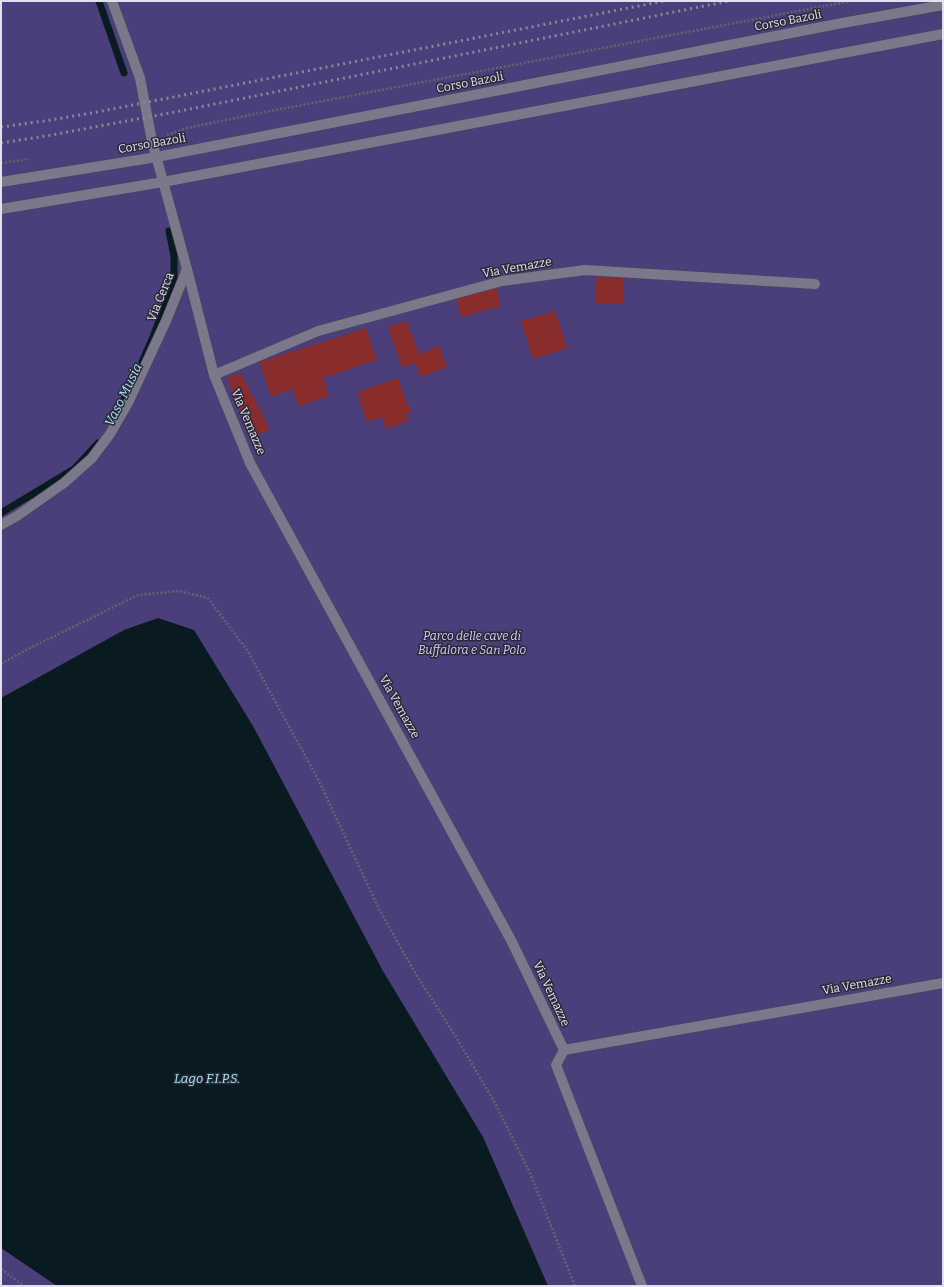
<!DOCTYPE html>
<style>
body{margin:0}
#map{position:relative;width:944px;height:1287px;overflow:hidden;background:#2b2938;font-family:Bitter,serif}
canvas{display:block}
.frame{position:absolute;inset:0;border:2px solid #e2e1eb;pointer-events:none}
</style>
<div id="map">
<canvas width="944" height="1287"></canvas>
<div class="frame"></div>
</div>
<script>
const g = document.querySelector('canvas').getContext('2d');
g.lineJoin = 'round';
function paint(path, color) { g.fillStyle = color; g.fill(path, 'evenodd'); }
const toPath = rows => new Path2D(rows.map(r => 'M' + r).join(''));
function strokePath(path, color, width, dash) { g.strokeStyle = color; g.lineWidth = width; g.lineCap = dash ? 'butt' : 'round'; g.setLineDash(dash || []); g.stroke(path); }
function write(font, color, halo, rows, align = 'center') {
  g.font = font + ' Bitter,serif'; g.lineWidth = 3; g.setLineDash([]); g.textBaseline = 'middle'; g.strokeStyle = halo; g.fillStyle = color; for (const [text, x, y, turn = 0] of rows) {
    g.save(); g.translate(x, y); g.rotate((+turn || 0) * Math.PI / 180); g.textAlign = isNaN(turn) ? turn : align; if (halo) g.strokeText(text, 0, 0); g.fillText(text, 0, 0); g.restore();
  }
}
paint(toPath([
 [1,1,943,1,943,1286,1,1286]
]), '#4a3f7a');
paint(toPath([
 [158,618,194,630,253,726,383,971,483,1137,548,1286,57,1286,1,1248,1,698,124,630]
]), '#091b20');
strokePath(toPath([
 [99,1,124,73],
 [142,362,153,337,174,282,174,256,169,231],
 [116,414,129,390],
 [1,513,74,469,98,443]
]), '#091b20', 7);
paint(toPath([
 [595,277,623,277,623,303,595,303],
 [496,287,501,306,461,317,456,297],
 [555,311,567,348,533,359,521,321],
 [407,321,419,354,439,346,447,367,420,377,415,363,402,368,388,327],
 [366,328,377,360,323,378,329,396,298,406,293,389,271,397,259,362],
 [240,373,247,385,252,396,254,396,259,410,261,409,269,430,250,438,227,378],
 [398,378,408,407,410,406,412,412,406,414,408,421,386,429,382,417,367,422,357,392]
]), '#892c2c');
const minor = toPath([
 [1,182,157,157,837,24,943,5],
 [1,209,163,182,943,34],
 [187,269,214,375,250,463,511,940,564,1050,556,1065,642,1286],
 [214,375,318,331,502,281,585,270,815,284],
 [1,525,17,516,64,483,92,458,110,434,129,401,166,321,187,269,152,141,140,78,112,1],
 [564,1050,943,983]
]);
strokePath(minor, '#494754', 11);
strokePath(toPath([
 [167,135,187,128,260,113,851,1],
 [1,163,29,159],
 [1,664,26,650,138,595,179,591,208,598,247,650,318,779,379,909,414,971,456,1037,495,1103,530,1173,575,1286],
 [1,1269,24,1286]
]), '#656370', 2.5, [2, 2]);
strokePath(minor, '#7a788a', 10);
strokePath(toPath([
 [1,127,44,121,92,113,664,1],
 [1,143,46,136,175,112,729,1]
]), '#898894', 3, [2, 4]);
write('12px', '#e2e1eb', '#2b2938', [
 ["Corso Bazoli",788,21,-11],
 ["Corso Bazoli",470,83,-11],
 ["Corso Bazoli",152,144,-10],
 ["Via Vemazze",517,268,-10],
 ["Via Cerca",161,297,-68],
 ["Via Vemazze",248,422,67],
 ["Via Vemazze",399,707,61],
 ["Via Vemazze",857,985,-10],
 ["Via Vemazze",551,994,65]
]);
write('italic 12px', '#d3cefc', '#2b2938', [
 ["Parco delle cave di",472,637],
 ["Buffalora e San Polo",472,651]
]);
write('italic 13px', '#a9e3f4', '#2b2938', [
 ["Vaso Musia",124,395,-64],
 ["Lago F.I.P.S.",207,1079]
]);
</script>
